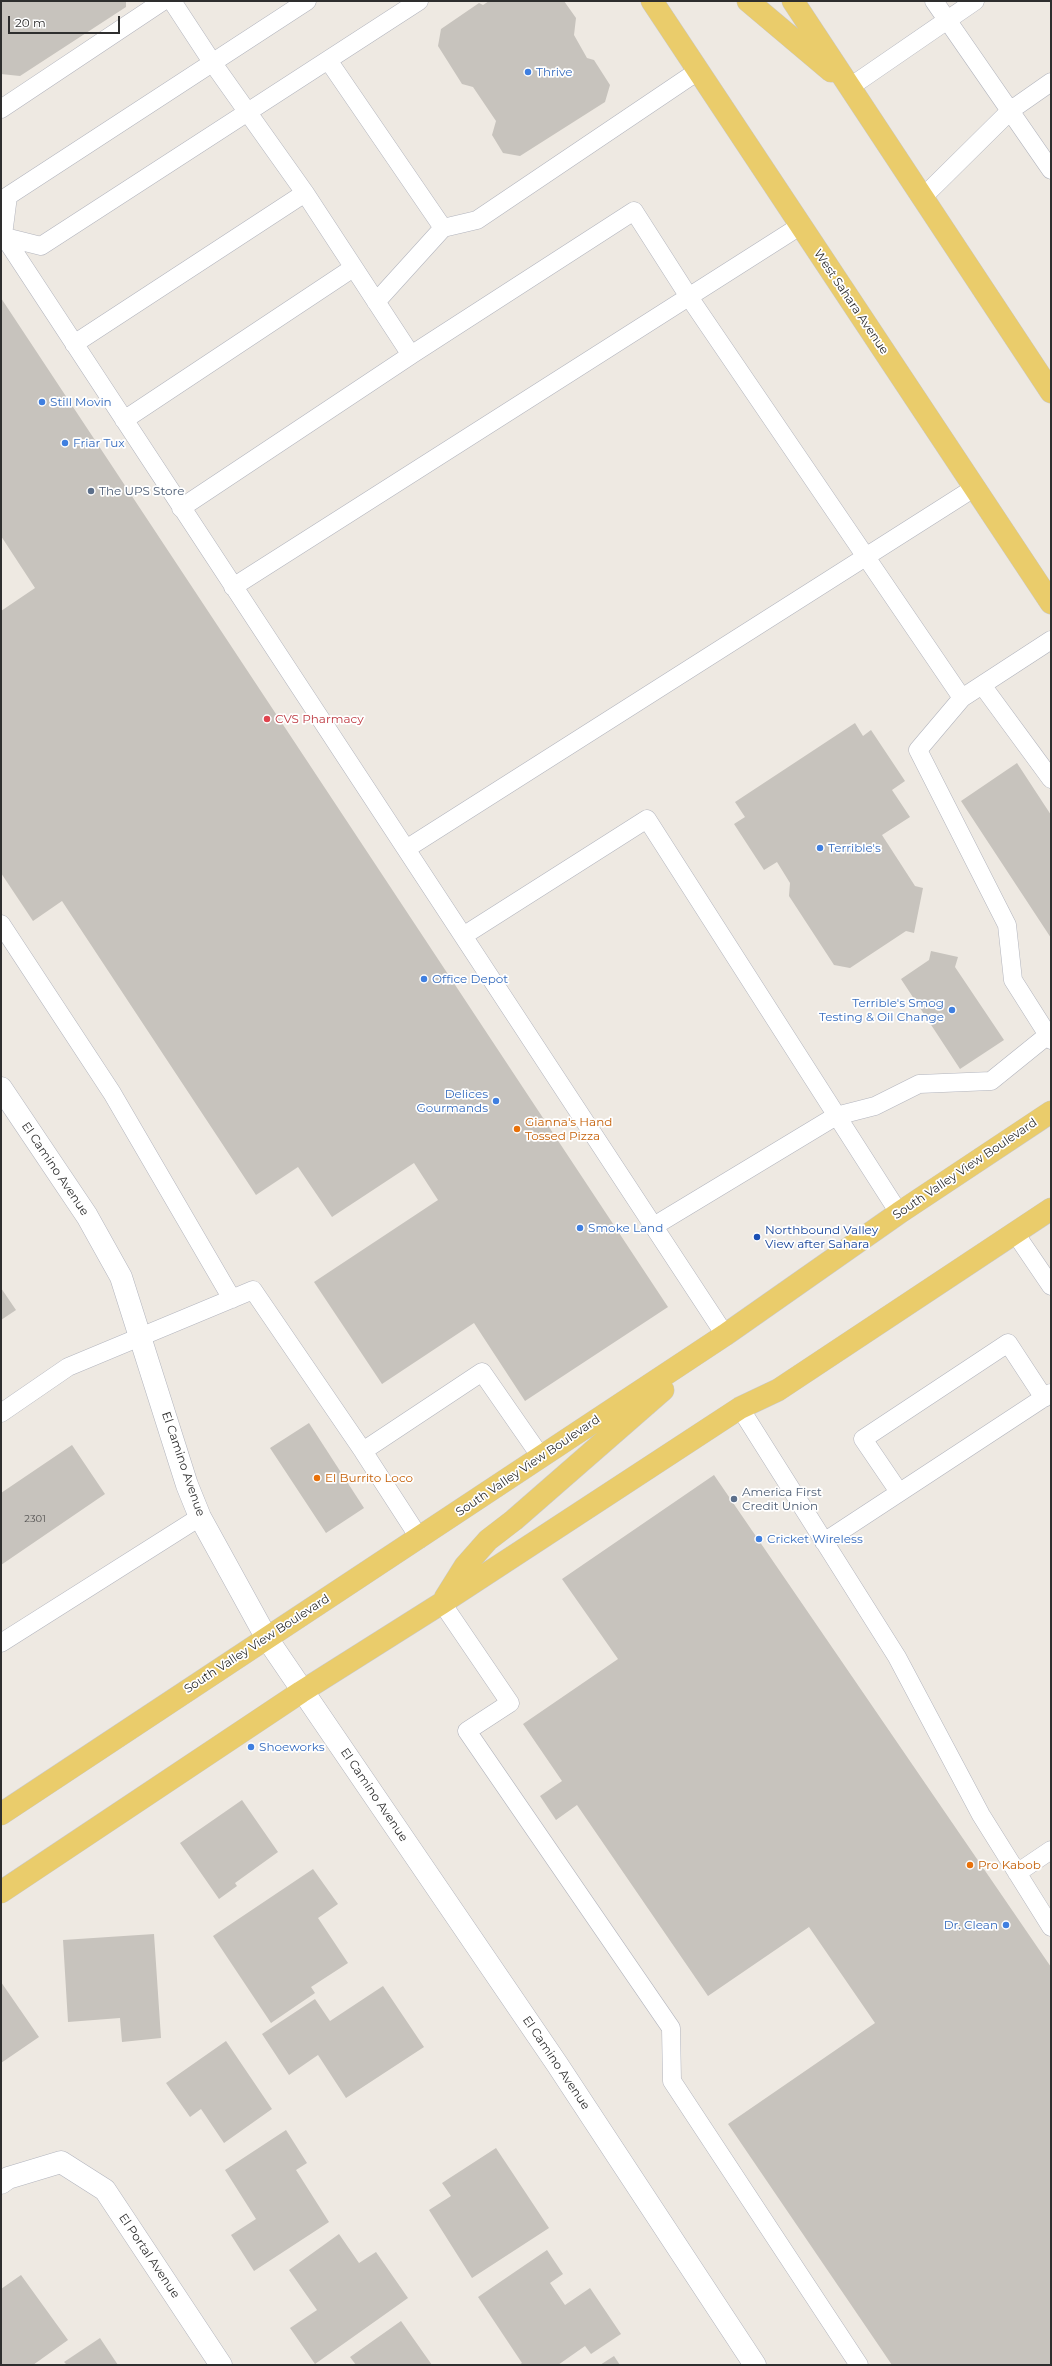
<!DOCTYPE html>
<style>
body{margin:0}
#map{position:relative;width:1052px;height:2366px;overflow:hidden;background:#eee9e2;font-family:Montserrat,sans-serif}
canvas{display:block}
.frame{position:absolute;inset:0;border:2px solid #2e2e2e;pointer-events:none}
.scale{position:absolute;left:8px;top:16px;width:112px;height:18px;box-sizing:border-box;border:2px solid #2e2e2e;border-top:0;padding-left:5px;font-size:12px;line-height:14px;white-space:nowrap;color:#2e2e2e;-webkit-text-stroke:3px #fff;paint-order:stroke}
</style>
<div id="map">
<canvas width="1052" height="2366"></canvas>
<div class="frame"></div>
<div class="scale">20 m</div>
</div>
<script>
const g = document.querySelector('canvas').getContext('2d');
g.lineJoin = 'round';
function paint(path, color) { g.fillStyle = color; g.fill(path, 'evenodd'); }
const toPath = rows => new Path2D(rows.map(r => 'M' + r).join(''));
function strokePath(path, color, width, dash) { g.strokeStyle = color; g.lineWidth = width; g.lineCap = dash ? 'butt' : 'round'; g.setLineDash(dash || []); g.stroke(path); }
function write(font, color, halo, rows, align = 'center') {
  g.font = font + ' Montserrat,sans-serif'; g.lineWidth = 3.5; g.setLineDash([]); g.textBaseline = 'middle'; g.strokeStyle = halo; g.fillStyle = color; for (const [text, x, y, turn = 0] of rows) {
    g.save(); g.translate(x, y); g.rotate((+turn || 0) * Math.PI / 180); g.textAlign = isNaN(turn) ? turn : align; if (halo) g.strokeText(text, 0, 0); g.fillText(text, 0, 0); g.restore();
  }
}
paint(toPath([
 [1,1,126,1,126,7,20,76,1,74],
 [489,1,564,1,576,18,574,35,587,58,594,60,610,85,605,102,520,156,503,153,492,135,496,121,473,87,462,84,438,46,441,29,479,3,483,5],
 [1,298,668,1307,525,1401,474,1323,382,1384,314,1282,438,1200,414,1163,332,1217,298,1167,256,1195,62,901,33,921,1,873,1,611,35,588,1,536],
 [855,723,863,736,871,730,905,781,892,790,910,817,882,835,915,886,923,888,914,933,906,931,850,968,834,965,789,896,790,883,777,862,764,870,734,824,745,817,735,802],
 [1017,763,1051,815,1051,938,961,801],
 [931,951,958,957,955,967,1004,1040,960,1069,901,979,929,960],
 [1,1288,16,1310,1,1320],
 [309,1423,364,1508,326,1533,270,1448],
 [72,1445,105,1494,1,1565,1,1493],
 [714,1475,1051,1967,1051,2365,892,2365,728,2124,875,2023,809,1927,708,1996,577,1805,556,1820,540,1796,562,1781,523,1724,618,1659,562,1579],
 [242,1800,278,1852,235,1883,237,1886,219,1899,180,1843],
 [313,1869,338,1904,318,1918,348,1963,311,1987,315,1993,271,2023,213,1936],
 [154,1934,161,2038,122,2042,120,2018,68,2022,63,1940],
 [1,1982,39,2037,1,2063],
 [383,1986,424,2047,346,2098,318,2055,289,2075,262,2034,315,1999,330,2021],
 [226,2041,272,2109,224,2143,201,2109,190,2117,166,2083],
 [286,2130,307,2163,296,2170,329,2222,254,2271,231,2235,256,2219,225,2170],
 [496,2148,549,2228,472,2278,429,2210,451,2196,442,2183],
 [339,2234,359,2263,376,2252,408,2298,315,2364,290,2328,317,2310,289,2270],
 [547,2250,563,2274,550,2283,565,2305,590,2288,621,2334,591,2354,585,2346,558,2365,519,2365,522,2363,478,2297],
 [21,2275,68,2340,33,2365,1,2365,1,2289],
 [401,2321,432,2365,356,2365,350,2357],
 [100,2338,118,2365,67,2365,64,2362],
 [614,2356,620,2365,600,2365]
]), '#c7c3bd');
const service = toPath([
 [307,1,8,196,3,235,725,1335],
 [934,1,1051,170],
 [328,60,443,228,477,220,698,71],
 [850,87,975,1],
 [1,109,163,1],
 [305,193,411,355,634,211,689,297,962,698],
 [923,197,1011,110,1051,82],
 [1,236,41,246,419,1],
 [376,302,443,228],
 [74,344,305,193,212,62,172,1],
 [124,420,353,268],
 [181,508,411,355],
 [233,587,800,226],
 [1051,640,962,698,918,750,1007,925,1013,980,1051,1040],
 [982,685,1051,779],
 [406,849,974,488],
 [1,924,112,1093,232,1299],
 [463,936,647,819,899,1213],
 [654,1226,836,1116,875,1106,919,1084,991,1081,1048,1035],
 [1015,1233,1051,1286],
 [740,1408,897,1657,981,1815,1051,1927],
 [1,1413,68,1367,253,1290,363,1451,420,1539],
 [363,1451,482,1372,541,1457],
 [899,1492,863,1439,1008,1343,1044,1398],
 [824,1542,1051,1393],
 [442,1603,510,1703,467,1731,671,2028,672,2081,859,2365],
 [1,1643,200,1517],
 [1017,1873,1051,1850]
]);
const minor = toPath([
 [1,1088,87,1216,121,1277,187,1485,200,1517,266,1637,557,2064,755,2365],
 [1,2183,8,2178,61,2162,105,2190,221,2365]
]);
const primary = toPath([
 [652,1,1051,603],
 [748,1,831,71],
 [793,1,1051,392],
 [445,1598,465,1566,488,1540,514,1520,663,1390],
 [1,1814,725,1335,899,1213,1051,1112],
 [1,1892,301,1692,442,1603,740,1408,778,1390,1051,1209]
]);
strokePath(service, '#b2b4bd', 19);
strokePath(minor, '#b2b4bd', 23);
strokePath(primary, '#c9c9c9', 23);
strokePath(service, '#fff', 18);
strokePath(minor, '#fff', 22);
strokePath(primary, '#eacc6b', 22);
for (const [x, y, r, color] of [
 [528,72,4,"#3f7fe0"],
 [42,402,4,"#3f7fe0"],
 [65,443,4,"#3f7fe0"],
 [91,491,4,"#5c6f8a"],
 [267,719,4,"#e0444e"],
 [820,848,4,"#3f7fe0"],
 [424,979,4,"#3f7fe0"],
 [952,1010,4,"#3f7fe0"],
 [496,1101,4,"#3f7fe0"],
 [517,1129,4,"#e8710a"],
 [580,1228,4,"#3f7fe0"],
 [757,1237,4,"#1a4fb4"],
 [317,1478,4,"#e8710a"],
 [734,1499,4,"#5c6f8a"],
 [759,1539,4,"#3f7fe0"],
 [251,1747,4,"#3f7fe0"],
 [970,1865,4,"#e8710a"],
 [1006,1925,4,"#3f7fe0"]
]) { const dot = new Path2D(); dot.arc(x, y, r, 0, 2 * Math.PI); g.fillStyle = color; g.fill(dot); strokePath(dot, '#fff', 1.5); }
write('10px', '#545352', null, [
 ["2301",35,1519]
]);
write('12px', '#366cbe', '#fff', [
 ["Thrive",536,72],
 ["Still Movin",50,402],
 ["Friar Tux",73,443],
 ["Terrible's",828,848],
 ["Office Depot",432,979],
 ["Terrible's Smog",944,1003,"right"],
 ["Testing & Oil Change",944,1017,"right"],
 ["Delices",488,1094,"right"],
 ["Gourmands",488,1108,"right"],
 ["Smoke Land",588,1228],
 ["Cricket Wireless",767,1539],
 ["Shoeworks",259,1747],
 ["Dr. Clean",998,1925,"right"]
], 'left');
write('12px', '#2e2e2e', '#fff', [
 ["West Sahara Avenue",851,302,56],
 ["El Camino Avenue",55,1169,56],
 ["South Valley View Boulevard",965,1169,-34],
 ["El Camino Avenue",183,1464,71],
 ["South Valley View Boulevard",528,1466,-34],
 ["South Valley View Boulevard",257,1644,-33],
 ["El Camino Avenue",374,1795,56],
 ["El Camino Avenue",556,2063,56],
 ["El Portal Avenue",149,2256,56]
]);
write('12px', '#4e5e75', '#fff', [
 ["The UPS Store",99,491],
 ["America First",742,1492],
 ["Credit Union",742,1506]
], 'left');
write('12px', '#be3a42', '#fff', [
 ["CVS Pharmacy",275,719]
], 'left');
write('12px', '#c56008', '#fff', [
 ["Gianna's Hand",525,1122],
 ["Tossed Pizza",525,1136],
 ["El Burrito Loco",325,1478],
 ["Pro Kabob",978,1865]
], 'left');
write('12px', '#164399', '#fff', [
 ["Northbound Valley",765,1230],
 ["View after Sahara",765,1244]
], 'left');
</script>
